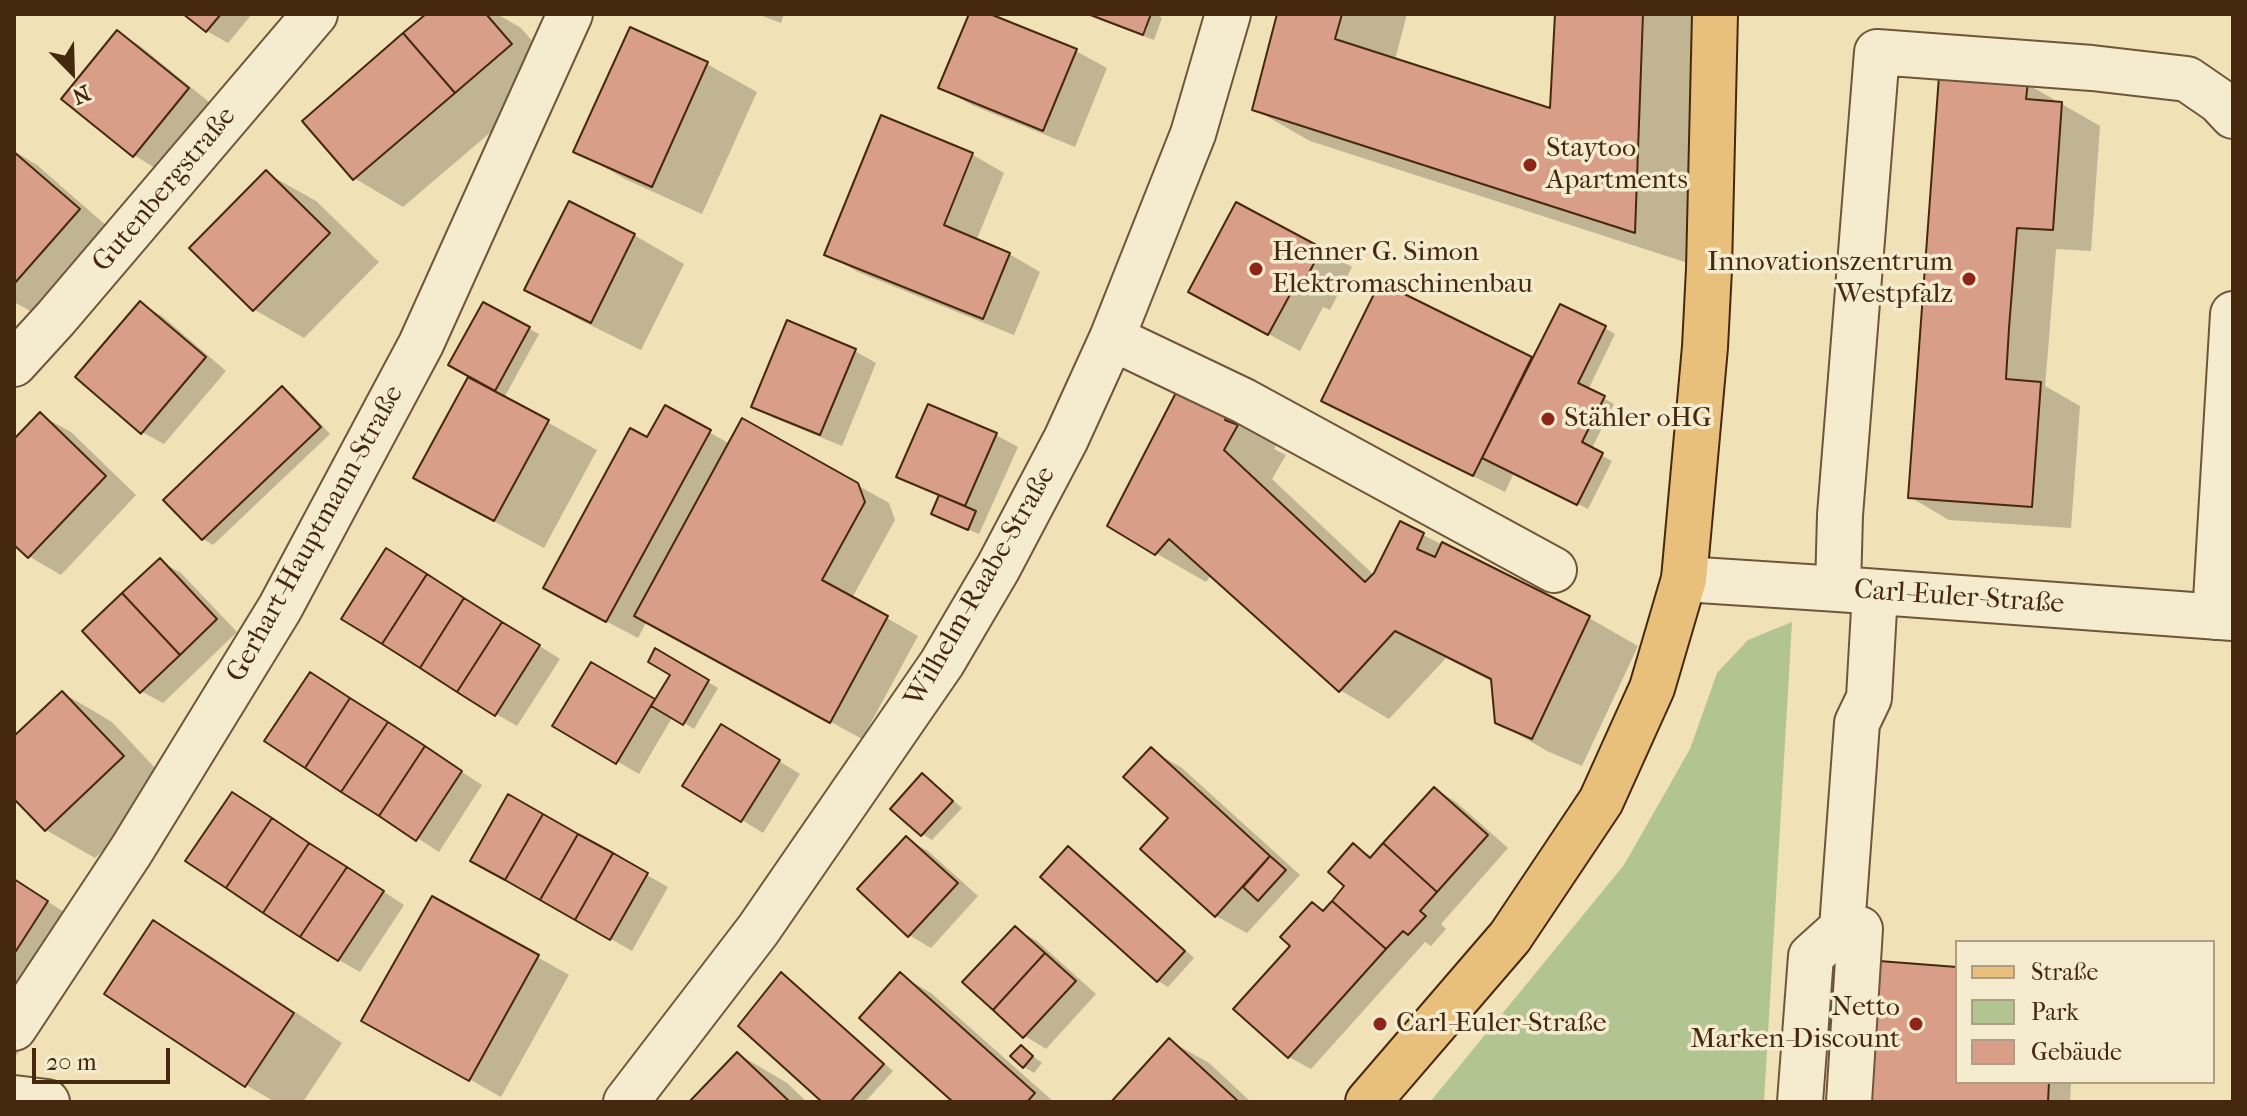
<!DOCTYPE html>
<meta charset="utf-8">
<style>
body{margin:0}
#map{position:relative;width:2247px;height:1116px;overflow:hidden;background:#f0e1b7;font-family:"IM FELL French Canon",serif}
canvas{display:block}
.frame{position:absolute;inset:0;border:16px solid #46280f;pointer-events:none}
.legend{position:absolute;left:1955px;top:940px;width:260px;height:144px;box-sizing:border-box;background:#f5ecd0;border:2px solid #af9e83;margin:0;padding:10px 14px;list-style:none;font-size:24px;color:#46280f}
.legend li{display:flex;align-items:center;gap:16px;height:40px}
.legend b{width:40px;border:2px solid #af9e83}
.north{position:absolute;left:32px;top:32px;width:80px;height:80px;-webkit-text-stroke:6px #f5ecd0;paint-order:stroke;rotate:157deg;font-size:22px;font-weight:700;line-height:32px;text-align:center;color:#46280f}
.north::after{content:'';display:block;margin:auto;width:28px;height:36px;background:#46280f;clip-path:polygon(50% 0,100% 100%,50% 72%,0 100%)}
.scale{position:absolute;left:32px;top:1048px;width:138px;height:36px;box-sizing:border-box;border:4px solid #46280f;border-top:0;padding-left:10px;font-size:24px;line-height:28px;white-space:nowrap;color:#46280f;-webkit-text-stroke:6px #f5ecd0;paint-order:stroke}
</style>
<div id="map">
<canvas width="2247" height="1116"></canvas>
<div class="frame"></div>
<ul class="legend">
<li><b style="height:10px;background:#e8c07c"></b>Straße</li>
<li><b style="height:22px;background:#b3c493"></b>Park</li>
<li><b style="height:22px;background:#d99e88"></b>Gebäude</li>
</ul>
<div class="north">N</div>
<div class="scale">20 m</div>
</div>
<script>
const g = document.querySelector('canvas').getContext('2d');
g.lineJoin = 'round';
function paint(path, color) { g.fillStyle = color; g.fill(path, 'evenodd'); }
const toPath = rows => new Path2D(rows.map(r => 'M' + r).join(''));
function strokePath(path, color, width, dash) { g.strokeStyle = color; g.lineWidth = width; g.lineCap = dash ? 'butt' : 'round'; g.setLineDash(dash || []); g.stroke(path); }
function write(font, color, halo, rows, align = 'center') {
  g.font = font + ' "IM FELL French Canon",serif'; g.lineWidth = 7; g.setLineDash([]); g.textBaseline = 'middle'; g.strokeStyle = halo; g.fillStyle = color; for (const [text, x, y, turn = 0] of rows) {
    g.save(); g.translate(x, y); g.rotate((+turn || 0) * Math.PI / 180); g.textAlign = isNaN(turn) ? turn : align; if (halo) g.strokeText(text, 0, 0); g.fillText(text, 0, 0); g.restore();
  }
}
paint(toPath([
 [1792,622,1764,1102,1430,1102,1624,865,1690,749,1717,673,1748,640]
]), '#b3c493');
paint(toPath([
 [186,14,252,14,228,43,207,31],
 [429,14,497,14,521,28,560,73,403,207,354,178],
 [757,14,784,14,781,23],
 [971,14,985,14,1076,51,1107,68,1075,147,972,105,941,88],
 [1090,14,1156,14,1162,18,1154,40,1100,20],
 [1279,14,1407,14,1395,60,1552,111,1557,14,1700,14,1691,264,1310,141,1254,109],
 [631,29,707,64,757,92,702,214,625,179,576,151],
 [117,32,139,45,209,102,155,168,134,155],
 [2027,84,2100,126,2091,251,2056,249,2048,351,2045,386,2080,406,2071,528,1949,520,1910,497],
 [882,118,973,155,1004,173,976,241,1009,254,1040,272,1014,335,858,272,827,254],
 [14,151,37,165,109,228,34,313,14,302],
 [266,173,316,201,379,262,304,338,255,310,192,248],
 [569,203,634,235,684,264,641,350,576,318,527,289],
 [1321,250,1352,267,1330,310,1323,307,1300,351,1222,309],
 [1381,285,1533,360,1605,328,1615,334,1588,390,1614,404,1591,450,1612,461,1588,509,1514,473,1505,492,1355,418,1324,400],
 [141,304,162,316,226,371,164,444,142,432],
 [484,304,539,334,504,398,597,450,544,548,465,506,481,382],
 [855,351,876,363,842,446,774,418,753,406],
 [1182,384,1280,436,1274,449,1286,455,1272,479,1375,576,1423,535,1589,618,1638,646,1582,766,1547,751,1497,722,1493,682,1446,658,1389,719,1340,690,1211,575,1206,582,1109,526],
 [282,389,293,395,330,434,213,545,203,539],
 [929,406,996,435,1018,447,979,534,943,519,940,497,899,476],
 [666,408,730,444,743,421,889,503,895,520,852,598,918,636,862,739,647,621,638,638,577,606,648,440],
 [40,415,71,432,136,495,61,575,30,557,14,542,14,442],
 [160,561,181,573,237,632,163,703,141,691],
 [408,563,560,659,517,726,496,714],
 [656,651,718,688,694,729,673,716,639,774,555,725,592,664,656,702,672,674],
 [332,687,482,785,439,852,267,740],
 [63,693,112,722,172,786,95,858,46,830,14,796,14,739],
 [743,739,800,774,763,833,685,785],
 [1151,750,1182,768,1300,875,1247,933,1216,916,1171,818],
 [922,776,932,782,962,808,932,840,922,834],
 [1435,789,1456,802,1508,848,1441,924,1446,929,1431,946,1425,942,1311,1069,1289,1057,1236,1009,1293,946,1312,904,1325,912,1347,886,1354,846,1373,857],
 [509,797,668,887,632,951,473,860],
 [254,807,404,905,360,972,339,960],
 [907,839,928,851,978,896,931,948,909,935],
 [1069,848,1079,854,1194,958,1168,987,1158,981],
 [14,880,78,921,48,1006,14,1059],
 [433,898,569,975,501,1097,364,1020],
 [154,922,203,951,342,1043,303,1102,275,1102,246,1085],
 [1015,928,1037,941,1096,994,1046,1049,1025,1036,965,982],
 [1957,969,1957,1082,2071,1082,2070,1102,1871,1102],
 [781,975,792,981,893,1071,865,1102,824,1102],
 [900,975,931,993,1054,1102,957,1102],
 [1170,1041,1209,1063,1251,1102,1114,1102],
 [1021,1047,1042,1063,1034,1073,1024,1067],
 [738,1054,787,1083,807,1102,692,1102]
]), '#0003');
const building = toPath([
 [183,14,221,14,206,32,183,14],
 [426,14,486,14,512,44,455,93,403,33,426,14],
 [969,14,990,14,1077,49,1043,131,938,88,969,14],
 [1088,14,1151,14,1143,35,1088,14],
 [1277,14,1342,14,1335,39,1550,108,1555,14,1643,14,1635,233,1252,110,1277,14],
 [630,27,708,62,652,187,573,152,630,27],
 [117,30,189,88,133,157,61,99,117,30],
 [403,33,455,93,353,180,302,121,403,33],
 [1939,76,2028,82,2026,99,2062,102,2053,230,2017,228,2009,328,2006,379,2041,382,2032,507,1908,498,1939,76],
 [881,115,973,153,944,225,1010,253,983,319,824,255,881,115],
 [14,152,80,209,14,284,14,152],
 [266,170,330,233,253,311,189,248,266,170],
 [569,201,635,234,591,323,524,290,569,201],
 [1236,202,1322,248,1298,294,1292,291,1268,335,1188,292,1236,202],
 [1380,282,1532,357,1473,476,1321,401,1380,282],
 [140,301,206,357,141,434,75,377,140,301],
 [483,302,530,327,495,391,448,365,483,302],
 [1560,304,1606,326,1578,383,1605,396,1582,442,1603,453,1577,505,1482,458,1560,304],
 [787,320,856,349,820,435,751,407,787,320],
 [468,377,549,420,494,521,413,478,468,377],
 [1182,381,1232,406,1225,420,1238,425,1224,450,1365,582,1374,573,1400,521,1424,533,1417,549,1435,557,1442,542,1590,616,1532,739,1495,723,1491,679,1395,631,1339,692,1169,539,1155,555,1107,526,1182,381],
 [282,386,321,427,202,540,163,500,282,386],
 [928,404,997,433,965,506,896,477,928,404],
 [665,405,711,430,606,622,543,588,630,428,647,437,665,405],
 [40,412,106,476,28,558,14,545,14,439,40,412],
 [742,418,858,483,865,502,822,580,888,616,830,723,634,616,742,418],
 [939,495,976,511,968,530,931,514,939,495],
 [386,548,427,574,382,644,341,619,386,548],
 [160,558,217,619,180,655,122,593,160,558],
 [427,574,464,598,420,668,382,644,427,574],
 [122,593,180,655,140,693,82,631,122,593],
 [464,598,502,622,457,692,420,668,464,598],
 [502,622,540,645,495,716,457,692,502,622],
 [655,648,709,680,683,725,651,706,670,675,648,662,655,648],
 [591,662,655,699,616,764,552,726,591,662],
 [310,672,350,698,305,768,264,741,310,672],
 [62,691,124,756,45,831,14,799,14,736,62,691],
 [350,698,388,722,341,792,305,768,350,698],
 [388,722,425,746,379,816,341,792,388,722],
 [721,724,780,760,741,822,682,786,721,724],
 [425,746,462,771,416,841,379,816,425,746],
 [1151,747,1270,856,1215,917,1140,849,1168,818,1123,777,1151,747],
 [922,773,953,801,921,836,890,809,922,773],
 [1434,787,1488,835,1437,892,1383,843,1434,787],
 [232,792,272,818,226,888,185,861,232,792],
 [508,794,543,814,505,880,470,861,508,794],
 [543,814,578,834,540,900,505,880,543,814],
 [272,818,309,843,263,913,226,888,272,818],
 [578,834,613,853,575,920,540,900,578,834],
 [906,836,958,883,908,937,857,889,906,836],
 [309,843,347,867,300,937,263,913,309,843],
 [1353,843,1370,858,1383,843,1437,892,1420,911,1426,916,1408,935,1403,931,1386,949,1332,901,1344,886,1328,872,1353,843],
 [1068,846,1185,951,1157,982,1040,877,1068,846],
 [613,853,648,873,610,940,575,920,613,853],
 [1270,856,1286,870,1258,901,1243,887,1270,856],
 [347,867,384,891,338,961,300,937,347,867],
 [14,879,48,901,14,954,14,879],
 [432,896,539,955,469,1081,361,1021,432,896],
 [1332,901,1386,949,1288,1058,1233,1009,1290,946,1280,937,1312,902,1323,911,1332,901],
 [153,920,294,1013,245,1087,104,994,153,920],
 [1015,926,1045,953,993,1010,962,982,1015,926],
 [1045,953,1076,981,1023,1038,993,1010,1045,953],
 [1879,961,1957,967,1957,1082,2049,1082,2048,1102,1869,1102,1879,961],
 [781,972,884,1064,850,1102,822,1102,738,1026,781,972],
 [900,972,1035,1093,1027,1102,953,1102,859,1018,900,972],
 [1169,1038,1239,1102,1111,1102,1169,1038],
 [1021,1045,1033,1056,1023,1068,1010,1056,1021,1045],
 [737,1052,790,1102,689,1102,737,1052]
]);
paint(building, '#d99e88');
strokePath(building, '#46280f', 2);
const minor = toPath([
 [1112,338,1244,401,1554,570],
 [14,364,56,318,315,14],
 [1684,579,1838,589,2233,618],
 [1838,589,1840,515,1877,52,2092,68,2187,79,2219,101,2233,116],
 [2215,617,2233,314],
 [14,1028,131,851,280,608,421,344,570,14],
 [14,1098,47,1102],
 [626,1102,758,930,942,663,998,568,1066,439,1112,338,1193,134,1228,14],
 [1800,1102,1811,956,1842,928,1857,723,1869,698,1875,592],
 [1849,1102,1860,929]
]);
const major = toPath([
 [1368,1102,1510,937,1601,801,1652,688,1684,579,1705,347,1709,269,1715,14]
]);
strokePath(minor, '#705639', 48);
strokePath(major, '#46280f', 48);
strokePath(minor, '#f5ecd0', 44);
strokePath(major, '#e8c07c', 44);
for (const [x, y, r, color] of [
 [1530,165,8,"#8f2418"],
 [1256,269,8,"#8f2418"],
 [1969,279,8,"#8f2418"],
 [1548,419,8,"#8f2418"],
 [1380,1024,8,"#8f2418"],
 [1916,1024,8,"#8f2418"]
]) { const dot = new Path2D(); dot.arc(x, y, r, 0, 2 * Math.PI); g.fillStyle = color; g.fill(dot); strokePath(dot, '#f5ecd0', 3); }
write('28px', '#46280f', '#f5ecd0', [
 ["Staytoo",1546,149],
 ["Apartments",1546,181],
 ["Henner G. Simon",1272,253],
 ["Elektromaschinenbau",1272,285],
 ["Innovationszentrum",1953,263,"right"],
 ["Westpfalz",1953,295,"right"],
 ["Stähler oHG",1564,419],
 ["Netto",1900,1008,"right"],
 ["Marken-Discount",1900,1040,"right"],
 ["Carl-Euler-Straße",1396,1024]
], 'left');
write('28px', '#46280f', '#f5ecd0', [
 ["Gutenbergstraße",165,190,-50],
 ["Gerhart-Hauptmann-Straße",316,534,-61],
 ["Wilhelm-Raabe-Straße",981,587,-60],
 ["Carl-Euler-Straße",1959,598,4]
]);
</script>
